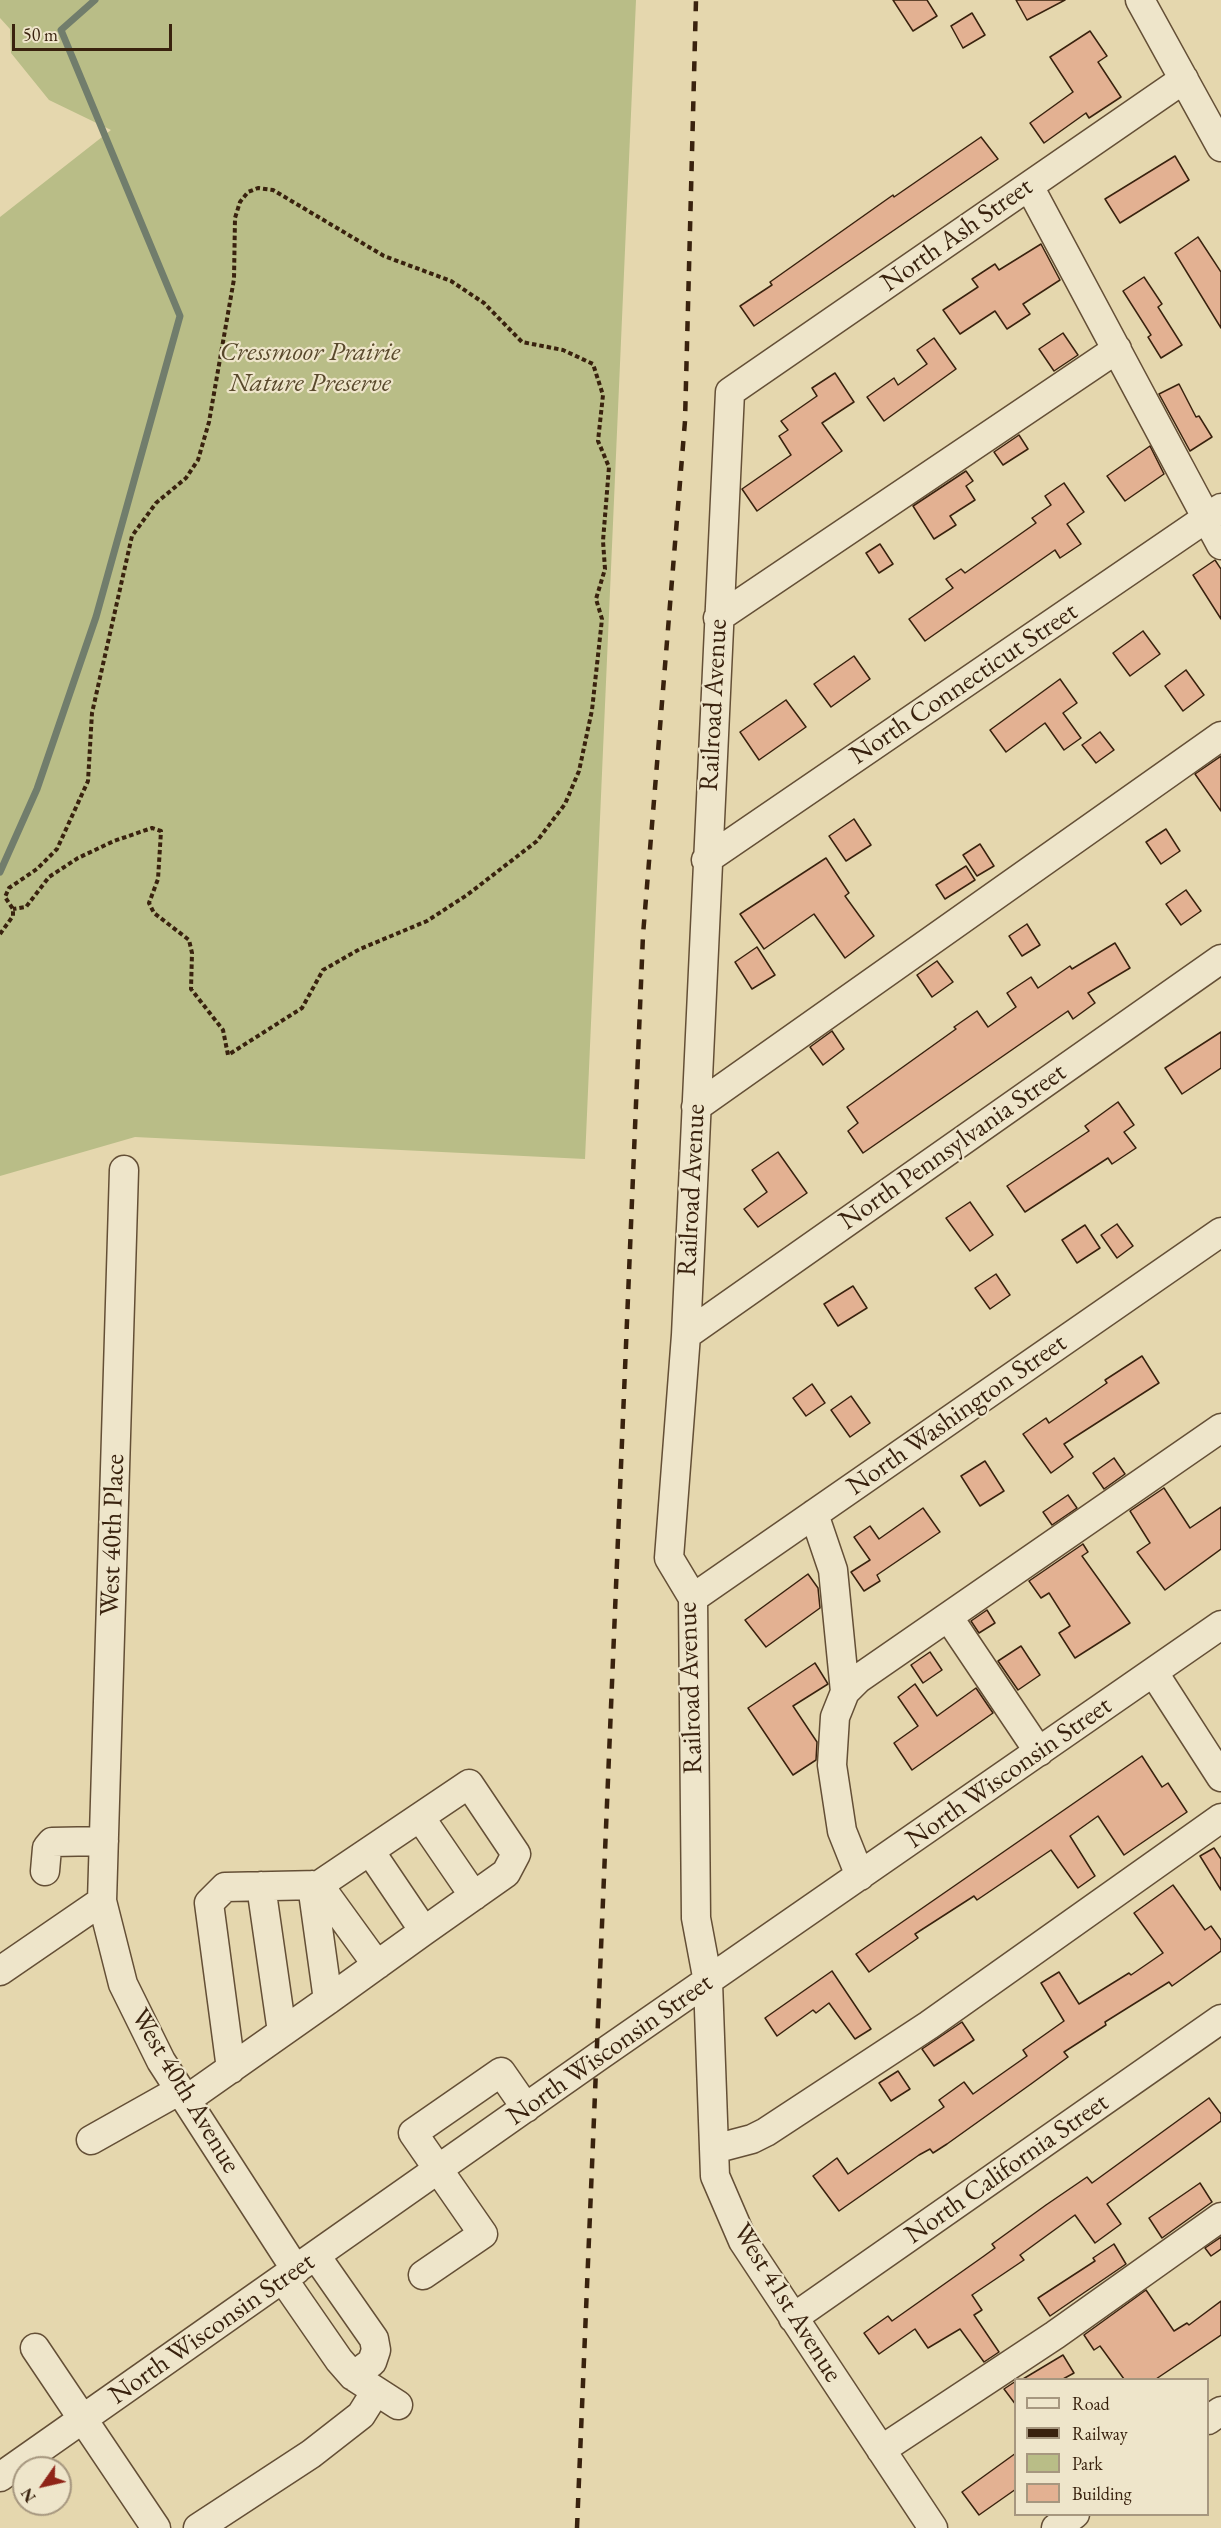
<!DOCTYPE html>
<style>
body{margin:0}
#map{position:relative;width:1221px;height:2528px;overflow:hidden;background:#e5d7ae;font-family:"EB Garamond",serif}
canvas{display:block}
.legend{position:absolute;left:1014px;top:2378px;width:195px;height:138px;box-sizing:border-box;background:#eee5ca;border:2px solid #a6977f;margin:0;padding:8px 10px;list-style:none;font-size:18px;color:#39220e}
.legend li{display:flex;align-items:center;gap:12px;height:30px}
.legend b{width:30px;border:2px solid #a6977f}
.north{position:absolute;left:12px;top:2456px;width:60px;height:60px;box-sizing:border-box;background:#eee5ca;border:2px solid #a6977f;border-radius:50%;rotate:236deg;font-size:16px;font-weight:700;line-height:24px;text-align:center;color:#39220e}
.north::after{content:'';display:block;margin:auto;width:21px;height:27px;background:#8f2418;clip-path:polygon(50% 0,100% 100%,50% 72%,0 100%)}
.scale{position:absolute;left:12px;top:24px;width:160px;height:27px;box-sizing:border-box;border:3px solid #39220e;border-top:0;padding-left:8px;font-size:18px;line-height:21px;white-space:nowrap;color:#39220e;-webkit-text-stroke:4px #eee5ca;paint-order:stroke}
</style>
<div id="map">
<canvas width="1221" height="2528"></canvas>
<ul class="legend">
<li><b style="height:8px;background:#eee5ca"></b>Road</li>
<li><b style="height:8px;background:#39220e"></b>Railway</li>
<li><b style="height:16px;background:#b9bd87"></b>Park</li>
<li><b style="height:16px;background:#e3b192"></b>Building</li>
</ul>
<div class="north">N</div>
<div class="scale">50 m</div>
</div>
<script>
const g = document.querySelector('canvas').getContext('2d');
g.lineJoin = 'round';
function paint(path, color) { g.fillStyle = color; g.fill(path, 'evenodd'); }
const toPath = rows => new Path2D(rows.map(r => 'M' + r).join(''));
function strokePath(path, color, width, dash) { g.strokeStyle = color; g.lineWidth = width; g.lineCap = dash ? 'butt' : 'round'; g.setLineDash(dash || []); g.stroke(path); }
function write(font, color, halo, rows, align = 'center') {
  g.font = font + ' "EB Garamond",serif'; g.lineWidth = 4.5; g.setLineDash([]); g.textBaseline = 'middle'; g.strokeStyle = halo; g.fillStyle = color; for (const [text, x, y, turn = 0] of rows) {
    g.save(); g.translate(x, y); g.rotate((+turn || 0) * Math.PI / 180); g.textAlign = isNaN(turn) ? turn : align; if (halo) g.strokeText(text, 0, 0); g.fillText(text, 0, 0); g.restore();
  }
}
paint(toPath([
 [0,0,636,0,585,1159,135,1137,0,1176,0,217,111,130,49,100,11,53,10,29,0,18]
]), '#b9bd87');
strokePath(toPath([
 [0,872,37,789,96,617,180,316,61,30,95,0]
]), '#717d6c', 7);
const building = toPath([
 [893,0,927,0,937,16,913,31,893,0],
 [1016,0,1065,0,1027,20,1016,0],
 [972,13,985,35,963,48,951,26,972,13],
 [1090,31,1107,56,1098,62,1121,97,1089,118,1086,113,1044,143,1030,123,1073,92,1050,57,1090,31],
 [981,137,998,159,754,326,740,306,772,285,770,282,893,195,894,197,981,137],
 [1175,156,1189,180,1120,223,1105,199,1175,156],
 [1198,237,1221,272,1221,328,1175,253,1198,237],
 [1041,244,1060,280,1023,304,1030,314,1007,329,995,311,960,334,943,310,978,287,972,279,995,264,999,270,1041,244],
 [1144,277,1162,304,1158,307,1182,345,1161,358,1148,337,1151,335,1123,291,1144,277],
 [1063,333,1078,355,1054,371,1039,349,1063,333],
 [934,338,956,369,884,421,867,397,894,378,898,385,927,364,917,350,934,338],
 [835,373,854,402,822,423,842,451,757,511,742,489,791,455,779,436,788,430,781,421,817,396,812,388,835,373],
 [1179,384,1196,417,1199,416,1212,437,1190,451,1159,394,1179,384],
 [1019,435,1028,449,1003,465,994,452,1019,435],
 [1150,446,1164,474,1125,501,1107,476,1150,446],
 [966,471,973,481,966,486,975,500,950,516,956,525,934,539,913,506,966,471],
 [1064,483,1084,512,1067,524,1081,544,1060,558,1055,550,925,641,909,619,953,588,946,579,961,569,965,573,1036,523,1032,518,1051,505,1045,496,1064,483],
 [880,544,893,564,879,573,866,553,880,544],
 [1215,560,1221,569,1221,619,1193,575,1215,560],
 [1143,631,1160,654,1130,676,1113,653,1143,631],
 [854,656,870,679,831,707,814,684,854,656],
 [1186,670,1204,695,1183,711,1165,686,1186,670],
 [1060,679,1077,703,1063,713,1081,738,1064,750,1045,723,1006,752,990,730,1060,679],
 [786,700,806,727,759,760,740,732,786,700],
 [1100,732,1114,750,1096,763,1082,745,1100,732],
 [1221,756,1221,811,1195,774,1221,756],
 [854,819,871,845,846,861,829,836,854,819],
 [1166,829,1180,851,1161,864,1146,842,1166,829],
 [980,844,994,866,977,876,963,855,980,844],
 [826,858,849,893,845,896,874,936,845,958,814,914,764,949,740,914,826,858],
 [966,866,975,880,945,899,936,885,966,866],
 [1186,890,1201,911,1181,925,1166,904,1186,890],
 [1027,924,1040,945,1022,956,1009,936,1027,924],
 [1115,943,1130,968,1088,993,1095,1003,1073,1019,1068,1011,863,1153,848,1131,858,1123,847,1107,956,1029,954,1027,977,1011,988,1027,1016,1007,1007,993,1031,977,1038,988,1070,966,1072,969,1115,943],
 [757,947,775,975,752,989,735,962,757,947],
 [937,961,953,982,932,997,917,975,937,961],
 [832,1031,844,1049,823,1065,810,1047,832,1031],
 [1221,1032,1221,1068,1182,1094,1165,1068,1221,1032],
 [1118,1102,1134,1125,1124,1132,1136,1148,1112,1164,1108,1158,1025,1212,1007,1186,1089,1131,1085,1126,1118,1102],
 [778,1152,807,1193,758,1227,744,1209,767,1192,752,1170,778,1152],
 [970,1202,993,1235,970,1251,946,1218,970,1202],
 [1117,1224,1133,1246,1117,1258,1101,1235,1117,1224],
 [1085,1225,1100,1248,1077,1263,1062,1240,1085,1225],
 [996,1274,1010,1295,990,1309,975,1288,996,1274],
 [853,1286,867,1308,838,1326,824,1304,853,1286],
 [1142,1356,1159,1383,1064,1444,1073,1457,1051,1473,1023,1434,1046,1418,1049,1423,1107,1383,1105,1380,1142,1356],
 [812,1384,825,1403,806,1416,793,1398,812,1384],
 [851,1396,870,1423,850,1437,831,1410,851,1396],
 [1114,1458,1125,1474,1104,1489,1093,1473,1114,1458],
 [985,1461,1004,1491,980,1506,961,1476,985,1461],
 [1164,1488,1190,1528,1221,1507,1221,1549,1165,1590,1137,1552,1150,1543,1130,1511,1164,1488],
 [1068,1495,1077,1508,1052,1525,1043,1512,1068,1495],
 [923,1508,940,1532,877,1575,880,1581,864,1591,851,1572,870,1560,854,1537,870,1526,879,1539,923,1508],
 [1083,1544,1088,1552,1082,1556,1130,1623,1075,1658,1059,1633,1070,1626,1049,1593,1041,1598,1029,1581,1083,1544],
 [808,1574,818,1588,820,1608,766,1647,745,1620,808,1574],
 [987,1610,995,1623,979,1633,971,1621,987,1610],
 [1021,1646,1040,1675,1018,1690,998,1661,1021,1646],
 [930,1652,942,1670,923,1683,911,1665,930,1652],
 [815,1663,828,1684,793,1706,817,1742,816,1760,793,1775,748,1708,815,1663],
 [915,1684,937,1716,976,1688,993,1713,912,1770,894,1743,918,1726,898,1697,915,1684],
 [1142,1756,1162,1787,1168,1783,1187,1812,1124,1855,1098,1816,1070,1836,1095,1876,1078,1888,1051,1850,977,1900,974,1896,915,1934,918,1938,869,1972,856,1954,1142,1756],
 [1214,1848,1221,1859,1221,1890,1200,1856,1214,1848],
 [1173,1885,1205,1930,1211,1926,1221,1940,1221,1951,1172,1986,1169,1982,1105,2022,1106,2025,1064,2052,1068,2057,1031,2084,947,2144,933,2153,930,2149,919,2155,839,2211,813,2176,837,2158,848,2174,944,2107,939,2100,964,2082,973,2094,1027,2056,1023,2050,1064,2021,1041,1983,1059,1972,1079,2004,1129,1973,1131,1975,1163,1953,1134,1913,1173,1885],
 [832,1971,871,2029,855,2039,829,2003,816,2013,813,2010,777,2036,765,2018,832,1971],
 [962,2022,974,2040,934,2066,922,2049,962,2022],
 [898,2071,910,2089,891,2101,879,2083,898,2071],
 [1209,2098,1221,2114,1221,2121,1107,2204,1121,2224,1095,2243,1075,2215,1020,2255,1024,2260,972,2295,982,2310,974,2315,999,2352,984,2362,960,2329,928,2348,915,2329,879,2354,864,2333,888,2316,892,2321,984,2256,995,2248,992,2244,1046,2205,1087,2177,1092,2183,1209,2098],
 [1200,2183,1212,2202,1162,2238,1149,2218,1200,2183],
 [1221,2237,1221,2249,1211,2256,1205,2248,1221,2237],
 [1114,2244,1126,2264,1050,2316,1038,2298,1095,2261,1093,2258,1114,2244],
 [1146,2290,1174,2331,1187,2323,1189,2325,1221,2301,1221,2335,1156,2379,1124,2379,1100,2346,1094,2350,1084,2335,1146,2290],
 [1063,2355,1074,2373,1063,2379,1023,2379,1063,2355],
 [1016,2381,1016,2405,1004,2389,1016,2381],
 [1016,2453,1016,2489,979,2515,962,2492,1016,2453]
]);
paint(building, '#e3b192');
strokePath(building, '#39220e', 1.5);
const minor = toPath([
 [1140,0,1221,147],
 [1029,186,1221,545],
 [718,618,1117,349],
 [706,860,1221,508],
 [696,1107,1221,736],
 [124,1170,102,1901,123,1984,161,2061,296,2270],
 [686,1335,1221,959],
 [814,1514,833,1570,845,1692],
 [693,1598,1221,1232],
 [949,1618,1039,1752],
 [1154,1673,1221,1777],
 [420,1817,474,1896],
 [370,1851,424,1931],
 [45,1871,47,1848,52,1842,104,1841],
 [860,1876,842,1831,832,1765,835,1717,845,1692,858,1679,1221,1428],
 [312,1885,328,2000],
 [319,1885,377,1965],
 [261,1886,282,2032],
 [0,1971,102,1901],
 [186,2100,328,2000,424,1931,506,1873,516,1854,469,1784,319,1885,225,1887,209,1903,231,2069],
 [91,2140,180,2090],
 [714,2149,752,2139,766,2132,929,2025,1221,1818],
 [316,2256,374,2339,376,2350,372,2362,353,2376],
 [423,2275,483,2234,413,2133,501,2072,526,2108],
 [283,2279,339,2360,353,2376,398,2405],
 [793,2318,1221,2019],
 [35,2348,156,2528],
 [1208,2420,1221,2411],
 [881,2450,1055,2335,1221,2217],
 [0,2477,599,2056,1221,1625],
 [198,2528,311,2454,361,2415,376,2391],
 [933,2528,743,2241,715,2176,708,1982,696,1918,693,1598,669,1558,686,1335,730,392,1184,79],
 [1056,2528,1075,2514]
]);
strokePath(minor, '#644f36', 31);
strokePath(toPath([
 [0,934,13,916,13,909,5,897,9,888,37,869,57,849,88,781,92,713,132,536,156,503,186,478,198,460,209,422,234,279,235,218,240,202,248,192,258,188,273,190,384,256,451,281,484,303,522,342,563,350,593,364,603,395,598,441,609,467,603,541,605,569,596,599,602,619,592,710,579,771,565,804,537,841,467,895,427,921,360,949,323,970,302,1008,228,1055,223,1030,191,989,192,953,189,940,154,913,149,903,158,879,161,831,152,828,114,841,78,858,49,877,26,907,13,909]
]), '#39220e', 4, [4.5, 3]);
strokePath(minor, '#eee5ca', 28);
strokePath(toPath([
 [577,2528,643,935,685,421,696,0]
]), '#39220e', 4.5, [10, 10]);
write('27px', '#39220e', '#eee5ca', [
 ["North Ash Street",957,235,-35],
 ["North Connecticut Street",964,684,-34],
 ["Railroad Avenue",714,705,-87],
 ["North Pennsylvania Street",953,1147,-35],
 ["Railroad Avenue",692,1190,-87],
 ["North Washington Street",957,1415,-35],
 ["West 40th Place",113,1535,-88],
 ["Railroad Avenue",691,1688,-92],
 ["North Wisconsin Street",1009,1773,-35],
 ["North Wisconsin Street",610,2050,-35],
 ["West 40th Avenue",185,2091,59],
 ["North California Street",1007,2169,-35],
 ["West 41st Avenue",787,2303,58],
 ["North Wisconsin Street",212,2329,-35]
]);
write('italic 27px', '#59492c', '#eee5ca', [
 ["Cressmoor Prairie",310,353],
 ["Nature Preserve",310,384]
]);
</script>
